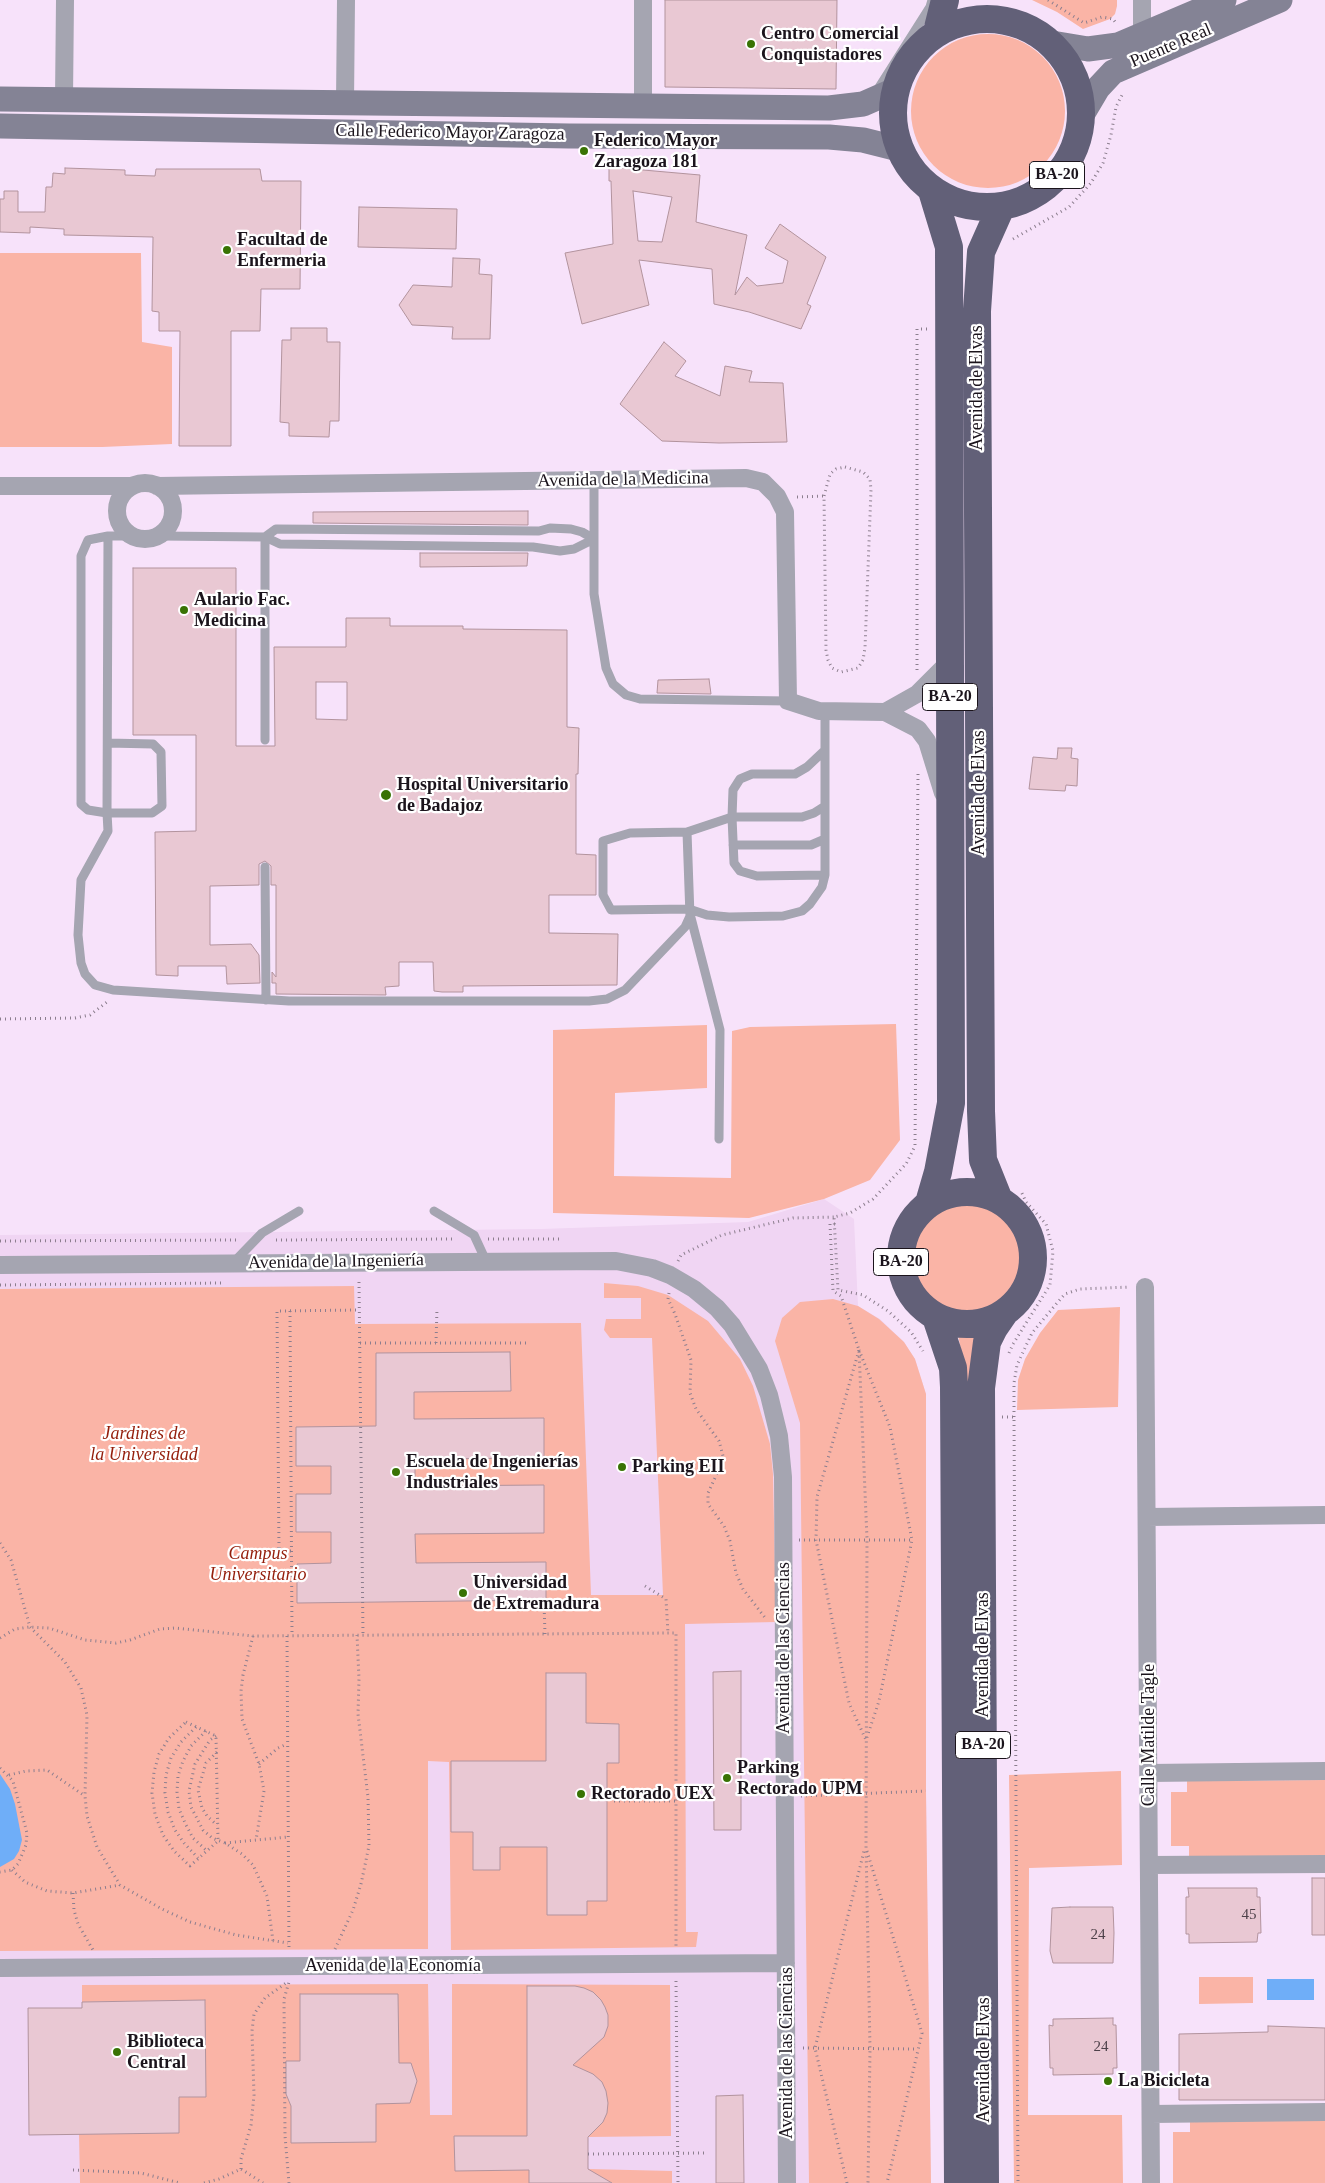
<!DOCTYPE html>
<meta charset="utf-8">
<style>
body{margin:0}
canvas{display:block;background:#f7e2fa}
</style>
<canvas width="1325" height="2183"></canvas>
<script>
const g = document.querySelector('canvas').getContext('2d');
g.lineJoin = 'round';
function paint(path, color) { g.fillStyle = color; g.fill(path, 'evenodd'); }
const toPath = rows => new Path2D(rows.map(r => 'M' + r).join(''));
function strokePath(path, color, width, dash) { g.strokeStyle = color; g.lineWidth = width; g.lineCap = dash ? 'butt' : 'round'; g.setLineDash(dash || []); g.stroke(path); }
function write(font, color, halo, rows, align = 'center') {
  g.font = font + ' "Times New Roman",serif'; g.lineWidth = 4.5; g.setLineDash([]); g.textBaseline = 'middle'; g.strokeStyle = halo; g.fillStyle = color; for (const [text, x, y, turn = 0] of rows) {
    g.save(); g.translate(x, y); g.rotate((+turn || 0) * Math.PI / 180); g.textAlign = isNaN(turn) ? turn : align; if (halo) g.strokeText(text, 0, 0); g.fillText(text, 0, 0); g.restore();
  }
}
paint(toPath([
 [824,1199,854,1219,858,1306,880,1319,904,1342,915,1359,926,1394,926,1791,931,2183,0,2183,0,1235,541,1229,748,1222]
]), '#f0d5f3');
paint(toPath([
 [1032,0,1117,0,1117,6,1115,14,1110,19,1083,29,1057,12],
 '911 111a77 77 0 1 1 154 0a77 77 0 1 1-154 0Z',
 [0,253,141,253,142,342,172,347,172,444,102,447,0,447],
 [896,1024,900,1140,870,1180,824,1199,749,1218,553,1213,553,1030,707,1025,707,1088,615,1093,614,1176,731,1178,732,1031,750,1027],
 '913 1257a55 55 0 1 1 110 0a55 55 0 1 1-110 0Z',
 [604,1283,638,1286,668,1295,708,1321,740,1359,753,1386,770,1444,773,1474,776,1622,685,1624,686,1932,698,1932,696,1947,451,1950,449,1762,428,1761,428,1949,0,1951,0,1289,354,1286,355,1324,581,1323,591,1595,663,1595,652,1338,610,1338,604,1330,606,1319,641,1319,641,1298,604,1298],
 [833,1299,858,1306,879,1319,904,1342,915,1359,926,1394,926,1791,931,2183,809,2183,800,1423,775,1341,782,1318,800,1302],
 [1120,1307,1118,1407,1017,1410,1018,1380,1025,1359,1040,1333,1058,1310],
 [978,1334,971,1384,963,1384,963,1360,958,1335],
 [1121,1771,1122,1865,1029,1868,1028,2115,1122,2115,1123,2183,1014,2183,1009,1775],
 [1325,1780,1325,1856,1189,1856,1189,1846,1171,1846,1171,1792,1187,1792,1187,1781],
 [1199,1977,1253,1977,1253,2003,1199,2004],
 [428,1984,430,2115,452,2115,452,1984,670,1985,671,2136,588,2137,588,2169,672,2171,672,2183,80,2183,79,2134,179,2133,179,2097,206,2096,205,2000,82,2002,82,1985],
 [1190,2121,1325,2121,1325,2183,1173,2183,1173,2132,1190,2132]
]), '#fab4a6');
paint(toPath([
 [0,1774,10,1789,15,1804,22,1840,19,1851,14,1859,0,1867],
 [1267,1979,1314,1979,1314,2000,1267,2000]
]), '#6faef8');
const building = toPath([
 [665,0,837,0,836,89,665,87,665,0],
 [609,167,700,175,696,222,747,235,735,295,747,277,757,286,783,283,788,261,765,248,780,224,826,257,807,304,811,306,801,329,749,312,714,304,712,269,639,260,649,305,582,324,565,253,613,244,611,181,609,181,609,167],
 [633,191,672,197,662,242,638,241,633,191],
 [65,168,125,170,125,175,155,176,156,169,260,169,262,181,301,181,300,289,261,289,260,331,231,331,231,446,179,446,180,331,159,331,159,312,152,311,153,237,64,235,64,229,30,227,30,233,0,232,0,199,4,199,4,191,18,191,18,212,45,212,46,187,52,187,53,173,65,174,65,168],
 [359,207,457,209,456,249,358,247,359,207],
 [453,258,480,259,479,274,492,275,490,339,452,339,453,327,412,325,399,305,413,285,452,287,453,258],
 [291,328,327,328,327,342,340,342,339,421,330,421,329,437,289,436,289,423,280,422,282,340,291,340,291,328],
 [664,342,686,361,675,376,720,396,725,366,752,371,749,382,783,383,787,442,719,443,662,441,620,404,664,342],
 [528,511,528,525,313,523,313,512,528,511],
 [420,553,528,553,527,566,420,567,420,553],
 [133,568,236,568,236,746,275,746,274,647,346,647,346,618,390,618,390,626,463,626,463,629,567,630,567,727,579,728,578,774,576,774,576,854,596,855,596,895,549,895,549,933,618,934,617,985,463,986,463,992,442,992,434,991,433,962,399,962,399,986,385,987,386,995,276,994,276,983,272,983,272,972,276,977,276,885,271,885,271,866,265,861,259,864,259,885,210,886,210,945,251,944,259,955,260,983,227,984,226,966,178,966,178,976,156,975,155,832,196,831,196,735,133,735,133,568],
 [316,682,347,682,347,720,316,719,316,682],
 [709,679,711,694,657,693,658,680,709,679],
 [1058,748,1072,748,1071,758,1078,759,1077,786,1066,785,1065,791,1029,789,1033,757,1057,759,1058,748],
 [510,1352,511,1391,414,1392,414,1419,544,1418,544,1458,415,1459,415,1486,544,1485,544,1533,415,1534,416,1563,546,1562,546,1600,297,1603,297,1564,331,1563,331,1532,296,1532,296,1494,331,1494,331,1466,296,1466,296,1427,376,1426,376,1353,510,1352],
 [741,1671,741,1830,714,1830,713,1672,741,1671],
 [546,1673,586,1673,586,1723,619,1724,619,1763,607,1763,607,1901,587,1901,587,1915,547,1915,547,1847,500,1847,500,1870,473,1870,473,1832,451,1832,451,1761,546,1761,546,1673],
 [1312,1878,1325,1878,1325,1935,1312,1935,1312,1878],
 [1188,1888,1257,1888,1257,1897,1260,1897,1261,1933,1258,1933,1257,1942,1189,1943,1189,1934,1186,1934,1186,1897,1189,1897,1188,1888],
 [1070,1907,1113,1907,1114,1933,1113,1963,1053,1963,1050,1951,1052,1908,1070,1907],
 [527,1986,575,1986,584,1988,593,1992,601,2000,605,2007,608,2015,608,2026,604,2037,573,2065,593,2074,602,2082,606,2091,608,2103,607,2113,603,2122,588,2137,588,2169,612,2183,529,2183,529,2170,455,2171,454,2136,527,2136,527,1986],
 [300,1994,398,1994,399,2063,411,2063,417,2081,410,2103,376,2104,376,2142,291,2143,291,2106,286,2094,286,2061,300,2061,300,1994],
 [205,2000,206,2097,179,2097,179,2133,29,2135,28,2008,82,2008,82,2002,205,2000],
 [1113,2018,1113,2025,1116,2025,1117,2068,1113,2068,1113,2074,1053,2075,1053,2068,1050,2068,1049,2025,1053,2026,1053,2019,1113,2018],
 [1268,2026,1325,2028,1325,2100,1179,2100,1179,2034,1268,2032,1268,2026],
 [743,2095,744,2183,716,2183,716,2096,743,2095]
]);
paint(building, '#e9c8d3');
strokePath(building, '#b2939d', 1);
strokePath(toPath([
 [1048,0,1084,23,1102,17,1113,19,1116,23],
 [1013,239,1069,207,1091,183,1103,163,1111,135,1116,107,1122,95],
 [845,467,863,472,870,479,871,490,865,648,863,660,858,668,841,672,832,668,828,660,826,650,824,496,830,474,836,469,845,467],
 [797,497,824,496],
 [917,670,917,329,928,329],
 [918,774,915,1146,906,1164,873,1199,850,1213,834,1217,838,1290,863,1295,888,1311,911,1332,923,1351],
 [0,1019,75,1018,90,1015,107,1002],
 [835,1224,830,1224,833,1291,841,1296,859,1350,867,1539,866,1845,870,2049,868,2183],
 [488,1239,563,1239],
 [276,1240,454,1239],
 [0,1241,237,1240],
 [678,1261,681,1255,722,1235,793,1218,834,1217],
 [359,1282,363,1635],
 [0,1285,223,1283],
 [669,1293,668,1299,675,1314,691,1360,690,1393,696,1409,719,1441,723,1456,720,1467,708,1493,708,1504,724,1526,730,1541,736,1573,743,1589,766,1619],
 [290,1311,292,1636],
 [360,1343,529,1343],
 [436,1343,437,1308],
 [859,1350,890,1427,912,1540,879,1701,866,1740,849,1703,816,1540,817,1497,859,1350],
 [1009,1353,1013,1344,1050,1285,1053,1251,1046,1224,1026,1202,1021,1191],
 [1002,1417,1014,1417,1018,2183],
 [1014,1417,1014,1383,1017,1365,1032,1333,1057,1303,1065,1294,1080,1289,1130,1287],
 [799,1540,912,1540],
 [0,1543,11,1560,30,1627,65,1662,81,1688,87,1715,85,1796,87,1816,97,1847,120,1885,162,1909,190,1922,236,1935,288,1943],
 [291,1551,279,1551,277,1311,360,1310],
 [645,1586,666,1599,668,1633],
 [544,1603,545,1634],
 [253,1636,243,1675,241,1691,242,1719,259,1764,264,1791,256,1840],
 [287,1636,289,1950],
 [0,1638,15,1629,30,1627,49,1628,85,1640,116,1643,130,1640,160,1629,175,1628,253,1636,676,1633,676,1947],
 [186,1722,216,1736,218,1841,190,1866,174,1851,163,1835,155,1814,152,1793,154,1772,159,1754,169,1738,186,1722],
 [196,1727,181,1742,171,1758,166,1775,165,1793,168,1812,175,1830,184,1843,198,1858],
 [206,1731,191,1746,183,1761,178,1776,177,1792,179,1809,186,1825,193,1838,207,1851],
 [216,1736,210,1740,195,1764,189,1791,191,1807,203,1830,212,1838,225,1843,242,1854,253,1865,267,1896,273,1941],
 [217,1752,206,1763,198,1790,202,1808,207,1816,217,1825],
 [259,1764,278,1748,287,1744],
 [0,1768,13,1781,27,1833,26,1845,18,1864,12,1870,0,1872],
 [9,1775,26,1771,47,1770,85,1796],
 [801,1796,926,1791],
 [614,1801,676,1801],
 [225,1843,288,1837],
 [867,1851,922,2033,887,2183],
 [12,1870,25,1882,47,1891,73,1893,120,1885],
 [73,1893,74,1910,78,1924,93,1950],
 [335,1949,353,1910,361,1884,369,1846,368,1797,358,1714,359,1679,357,1635],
 [676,1981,678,2183],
 [803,2048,918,2049],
 [588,2154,706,2153],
 [241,2169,241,2159,251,2125,254,2095,252,2031,254,2014,265,1998,286,1983],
 [73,2170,141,2173,180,2183],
 [204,2183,219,2179,241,2169,263,2183],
 [289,2183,285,2136,284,1999,289,1982],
 [847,2183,815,2048,864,1851]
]), '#8c7e8e', 3, [1, 4]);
strokePath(toPath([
 [878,89,930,7,932,0],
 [594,481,594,594,606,668,613,684,626,695,640,699,788,701],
 [108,536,107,813,88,810,81,804,81,556,88,540,108,536,132,536],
 [158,536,265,537,280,544,533,547,560,551,574,549,594,539,582,532,571,529,550,528,539,531,276,529,265,537],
 [265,537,265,740],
 [108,743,153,744,161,752,162,806,152,813,107,813,108,831,81,880,78,935,81,963,85,974,95,985,113,990,289,1001,589,1001,607,999,625,990,685,927,690,916,687,832],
 [824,751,807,767,795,774,752,774,740,779,733,790,732,817,734,863,740,871,757,876,825,875],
 [825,806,814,813,802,817,732,817,687,832,630,833,603,841,603,895,611,910,689,909,707,915,729,917,783,916,802,911,810,904,822,887,825,875,825,711],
 [733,845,811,845,825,839],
 [265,867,266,1000],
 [690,914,720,1030,719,1139],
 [434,1211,474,1235,486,1261],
 [233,1263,262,1233,299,1211]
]), '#a5a5b1', 9);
strokePath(toPath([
 [643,0,643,106],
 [1137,37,1142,29,1142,0],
 [64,99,65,0],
 [345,103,346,0],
 '117 511a28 28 0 1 1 56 0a28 28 0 1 1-56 0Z',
 [0,486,132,486],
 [157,486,746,478,763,482,777,496,785,512,788,701,819,711,885,712],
 [943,793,927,741,918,729,885,712,917,694,950,661],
 [0,1265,616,1261,652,1268,670,1275,694,1289,717,1308,732,1325,759,1369,769,1395,779,1436,783,1477,787,2183],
 [1145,1287,1151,2183],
 [1147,1517,1325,1515],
 [1149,1773,1325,1771],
 [1149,1865,1325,1864],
 [0,1968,786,1963],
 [1151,2114,1325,2112]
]), '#a5a5b1', 18);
strokePath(toPath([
 [1052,43,1088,49,1118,45,1224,0],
 [0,99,829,108,863,104,895,90],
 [1082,115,1098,88,1113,72,1280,0],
 [0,126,569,136,829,137,863,140,899,149]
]), '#848395', 25);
strokePath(toPath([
 '893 113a94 94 0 1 1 188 0a94 94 0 1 1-188 0Z',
 [937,32,945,0],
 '901 1258a66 66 0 1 1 132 0a66 66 0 1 1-132 0Z',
 [999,1200,983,1160,981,1111,977,311,981,252,1001,207],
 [929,1203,938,1172,951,1103,949,247,932,191],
 [936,1317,953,1368,954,1387,958,2183],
 [985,2183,981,1388,987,1342,994,1328,1005,1312]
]), '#626078', 28);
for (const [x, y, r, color] of [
 [751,44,5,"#397304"],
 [584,151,5,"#397304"],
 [227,250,5,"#397304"],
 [184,610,5,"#397304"],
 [386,795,6,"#397304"],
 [622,1467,5,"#397304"],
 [396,1472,5,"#397304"],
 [463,1593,5,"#397304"],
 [727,1778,5,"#397304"],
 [581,1794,5,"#397304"],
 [117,2052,5,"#397304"],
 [1108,2081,5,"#397304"]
]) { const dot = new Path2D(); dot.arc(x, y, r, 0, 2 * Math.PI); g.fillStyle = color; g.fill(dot); strokePath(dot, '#fff', 2); }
write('15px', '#4e414a', null, [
 ["45",1249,1915],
 ["24",1098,1935],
 ["24",1101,2047]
]);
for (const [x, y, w] of [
 [1057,175,55],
 [950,697,55],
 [901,1262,55],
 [983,1745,55]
]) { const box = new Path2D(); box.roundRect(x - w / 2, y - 13.5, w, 27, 4); g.fillStyle = '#fff'; g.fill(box); strokePath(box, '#1b141c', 1); }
write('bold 16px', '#1b141c', null, [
 ["BA-20",1057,175],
 ["BA-20",950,697],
 ["BA-20",901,1262],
 ["BA-20",983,1745]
]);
write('bold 18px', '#1b141c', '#fff', [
 ["Centro Comercial",761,34],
 ["Conquistadores",761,55],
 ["Federico Mayor",594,141],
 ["Zaragoza 181",594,162],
 ["Facultad de",237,240],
 ["Enfermeria",237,261],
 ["Aulario Fac.",194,600],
 ["Medicina",194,621],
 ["Hospital Universitario",397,785],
 ["de Badajoz",397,806],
 ["Escuela de Ingenierías",406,1462],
 ["Industriales",406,1483],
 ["Parking EII",632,1467],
 ["Universidad",473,1583],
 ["de Extremadura",473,1604],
 ["Parking",737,1768],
 ["Rectorado UPM",737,1789],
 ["Rectorado UEX",591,1794],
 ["Biblioteca",127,2042],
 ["Central",127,2063],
 ["La Bicicleta",1118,2081]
], 'left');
write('18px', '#1b141c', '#fff', [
 ["Puente Real",1171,46,-23],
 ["Calle Federico Mayor Zaragoza",450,133,1],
 ["Avenida de Elvas",977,388,-90],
 ["Avenida de la Medicina",623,480,-1],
 ["Avenida de Elvas",979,793,-90],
 ["Avenida de la Ingeniería",336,1262,-1],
 ["Avenida de las Ciencias",784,1648,-90],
 ["Avenida de Elvas",983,1655,-90],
 ["Calle Matilde Tagle",1149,1735,-90],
 ["Avenida de la Economía",393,1966],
 ["Avenida de las Ciencias",787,2053,-90],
 ["Avenida de Elvas",984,2060,-90]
]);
write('italic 18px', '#941e0b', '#fff', [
 ["Jardines de",144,1434],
 ["la Universidad",144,1455],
 ["Campus",258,1554],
 ["Universitario",258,1575]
]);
</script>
